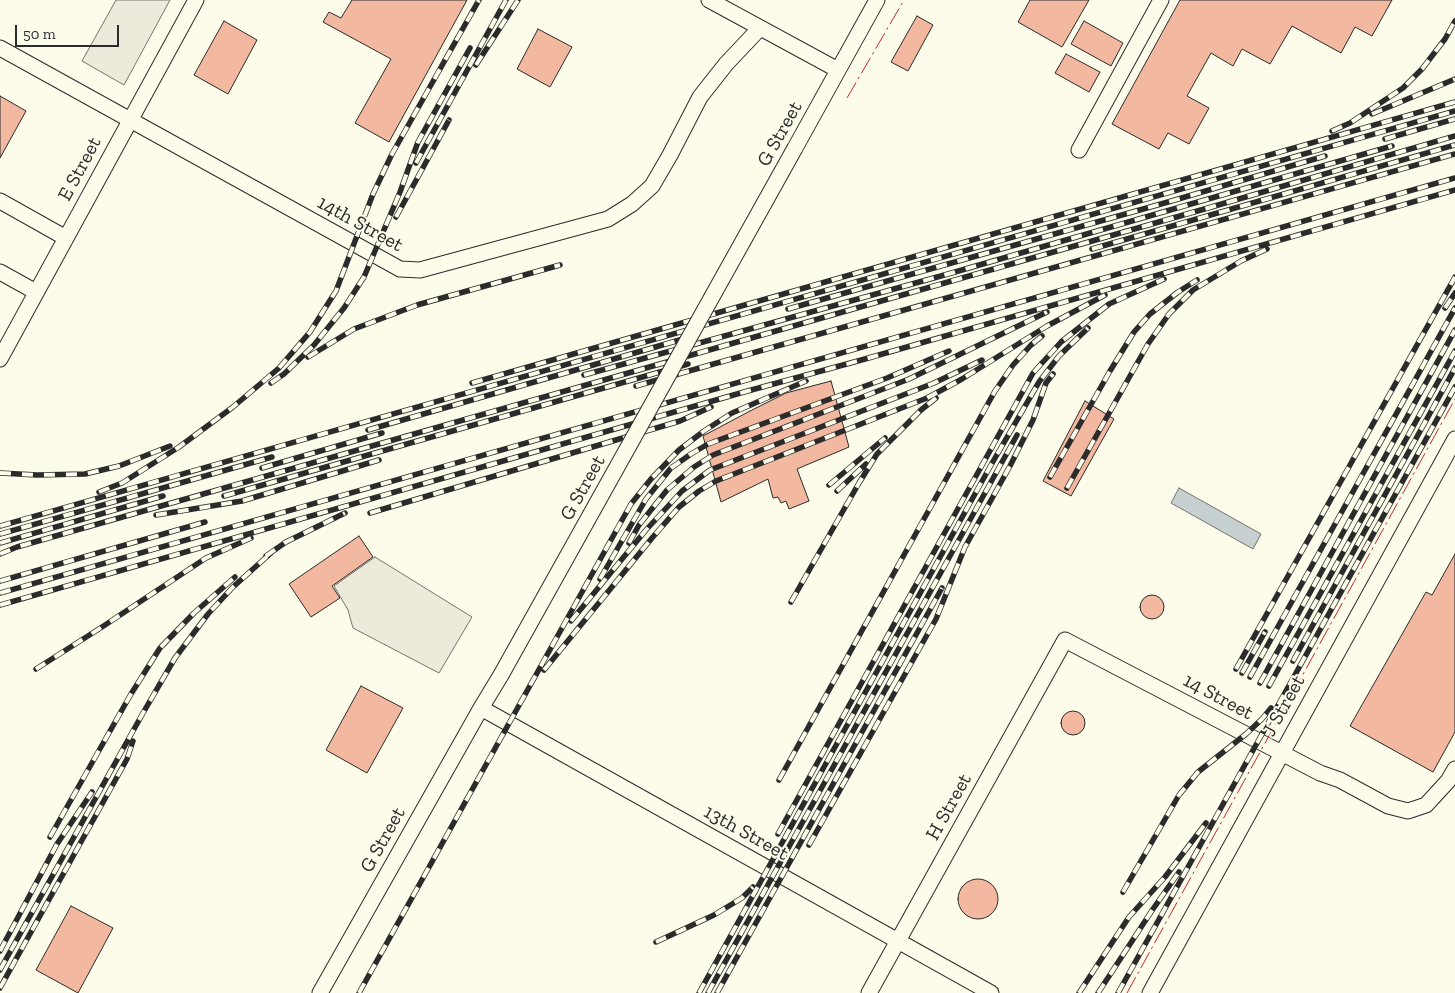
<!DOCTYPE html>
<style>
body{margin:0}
#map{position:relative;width:1455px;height:993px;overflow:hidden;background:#fdfbea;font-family:"Zilla Slab",serif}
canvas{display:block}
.scale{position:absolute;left:15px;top:25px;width:104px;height:22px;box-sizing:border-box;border:2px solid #2b2b2b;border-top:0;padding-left:6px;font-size:15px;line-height:18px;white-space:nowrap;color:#2b2b2b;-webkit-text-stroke:4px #fdfbea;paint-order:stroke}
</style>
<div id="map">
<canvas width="1455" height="993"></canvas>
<div class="scale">50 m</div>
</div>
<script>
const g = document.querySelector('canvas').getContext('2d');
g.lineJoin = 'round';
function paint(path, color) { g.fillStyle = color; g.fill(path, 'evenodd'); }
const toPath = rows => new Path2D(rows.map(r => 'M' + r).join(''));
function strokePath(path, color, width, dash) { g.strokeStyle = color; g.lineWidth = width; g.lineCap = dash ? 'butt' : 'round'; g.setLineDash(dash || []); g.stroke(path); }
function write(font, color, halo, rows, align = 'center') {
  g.font = font + ' "Zilla Slab",serif'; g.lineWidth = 4; g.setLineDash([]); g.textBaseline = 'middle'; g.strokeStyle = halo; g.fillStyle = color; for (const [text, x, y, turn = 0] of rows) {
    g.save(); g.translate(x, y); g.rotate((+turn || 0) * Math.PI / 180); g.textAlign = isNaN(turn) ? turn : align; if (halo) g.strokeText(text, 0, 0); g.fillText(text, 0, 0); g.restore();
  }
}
const parking = toPath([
 [116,0,170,0,124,85,82,61,116,0],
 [375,557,472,617,439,673,353,628,348,610,334,586,375,557]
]);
paint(parking, '#eceadb');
strokePath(parking, '#74746e', 1);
const water = toPath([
 [1179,488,1261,534,1253,549,1171,503,1179,488]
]);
paint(water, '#c7d0d0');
strokePath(water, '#74746e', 1);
const building = toPath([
 [352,0,467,0,389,142,355,123,391,59,323,22,329,12,341,18,352,0],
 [1030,0,1089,0,1062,47,1018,22,1030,0],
 [1180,0,1392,0,1372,36,1355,27,1341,53,1292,26,1270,64,1242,49,1233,66,1211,53,1187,96,1209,108,1189,144,1168,133,1159,149,1112,124,1180,0],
 [917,16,933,25,908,71,891,62,917,16],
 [224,21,257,40,228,94,194,75,224,21],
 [1084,21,1123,43,1111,66,1071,44,1084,21],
 [538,29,572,47,550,87,517,69,538,29],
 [1066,54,1100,72,1089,92,1055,73,1066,54],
 [0,96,26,111,0,158,0,96],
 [831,381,849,447,797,469,809,501,789,509,786,501,781,503,778,497,773,498,768,479,721,502,703,436,750,411,786,393,831,381],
 [1085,401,1114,419,1071,496,1043,481,1085,401],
 [359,536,373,557,332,586,340,598,311,617,289,584,359,536],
 [1455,554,1455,732,1433,772,1350,726,1426,592,1432,595,1455,554],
 '1140 607a12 12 0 1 1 24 0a12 12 0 1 1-24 0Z',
 [361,686,403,708,367,773,326,750,361,686],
 '1061 723a12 12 0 1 1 24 0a12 12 0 1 1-24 0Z',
 '958 899a20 20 0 1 1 40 0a20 20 0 1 1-40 0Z',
 [71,906,113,928,78,993,36,970,71,906]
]);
paint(building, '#f2b8a0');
strokePath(building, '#2b2b2b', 1);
const minor = toPath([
 [709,0,838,70],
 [0,48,400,269,420,270,608,219,632,204,652,186,670,155,700,97,726,64,760,28],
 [795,148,877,0],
 [1079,150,1161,0],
 [0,201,66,238],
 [0,272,36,292],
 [0,359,196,0],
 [481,708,991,993],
 [320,993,481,708,501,675],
 [869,993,1065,640,1320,773,1340,780,1388,806,1408,811,1426,805,1448,781,1455,769],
 [1150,993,1455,439]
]);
strokePath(minor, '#2b2b2b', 17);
strokePath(minor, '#fdfbea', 15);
const rail = toPath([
 [476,65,518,0],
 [1372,114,1455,79],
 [1332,131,1350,123,1403,88,1422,69,1445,39,1455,21],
 [1385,139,1455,119],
 [416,163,506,0],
 [396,217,449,120],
 [1092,249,1455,145],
 [1445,308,1455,293],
 [788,309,1168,202,1325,156],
 [308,357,354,329,417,305,560,265],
 [584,375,948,274,1392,146],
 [271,383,284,374,314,345,344,308,364,277,400,192,418,142,470,48],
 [472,383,1455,102],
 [636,386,1455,154],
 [368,430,683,339],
 [262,468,382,433],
 [0,473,37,475,85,474,119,466,170,446],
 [1050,477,1110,371,1134,332,1150,314,1178,292,1197,280],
 [829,485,885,438],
 [1067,488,1148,344,1169,314,1193,290,1241,261,1267,249],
 [837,491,866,464],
 [99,492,122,483,179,447,233,407,279,368,310,332,336,291,373,194,392,154,479,0],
 [224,496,688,364],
 [370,513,680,421,711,407],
 [156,515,242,501,379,460],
 [0,526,1455,111],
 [0,534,272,457],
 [0,543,163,496],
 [629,543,639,525,667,490,694,467,713,455,909,379,1047,312],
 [0,554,17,547,1208,208,1455,136],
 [266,556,286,542,345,513],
 [600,579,646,499,671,468,691,454,708,444,887,378,949,351],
 [0,581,205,522],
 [0,593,1455,178],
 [791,602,859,483,877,454,921,410,936,398],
 [0,605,744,392,865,359,1455,190],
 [571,621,646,530,682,491,710,470,934,383,982,360],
 [1293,661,1455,368],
 [36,669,102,627,206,558,251,538],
 [1236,669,1455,277],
 [544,670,652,538,679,507,699,491,716,481,927,398,962,379,1047,326,1105,295],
 [1242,673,1265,632],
 [1250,677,1455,308],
 [1260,683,1455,330],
 [1269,686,1455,351],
 [779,780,995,391,1013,365,1031,345,1042,336],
 [778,834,1033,373,1061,342,1109,304,1164,279],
 [50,837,131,694,160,648,194,613,235,577],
 [809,845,936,619,965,547,1010,466,1033,420,1046,383,1053,374],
 [1123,892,1179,795,1198,772,1246,734,1262,719,1271,708],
 [656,942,714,915,742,898,753,887],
 [0,951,57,844,92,792],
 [0,970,143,713,175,658,208,614,233,587,272,552],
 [0,988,127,759,133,741],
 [359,993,631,504,651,479,679,450,704,431,732,413,806,381],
 [699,993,991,465,1039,382,1059,356,1088,328],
 [708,993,1017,435],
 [717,993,942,588],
 [1079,993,1129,917,1165,877,1206,823],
 [1098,993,1153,909,1179,872],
 [1118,993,1455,387]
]);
strokePath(rail, '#2b2b2b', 5.5);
strokePath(rail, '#fdfbea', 4, [11]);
const minorBridge = toPath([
 [501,675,795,148]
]);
strokePath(minorBridge, '#2b2b2b', 17, []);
strokePath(minorBridge, '#fdfbea', 15);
strokePath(toPath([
 [847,98,904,0],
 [1127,993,1455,399]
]), '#c62828', 1, [18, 4, 2.5, 4]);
write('20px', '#2b2b2b', '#fdfbea', [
 ["G Street",780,134,-61],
 ["E Street",80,169,-62],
 ["14th Street",360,224,29],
 ["G Street",583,488,-61],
 ["14 Street",1218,697,28],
 ["J Street",1284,706,-61],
 ["H Street",949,807,-61],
 ["13th Street",746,833,29],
 ["G Street",383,840,-61]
]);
</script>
